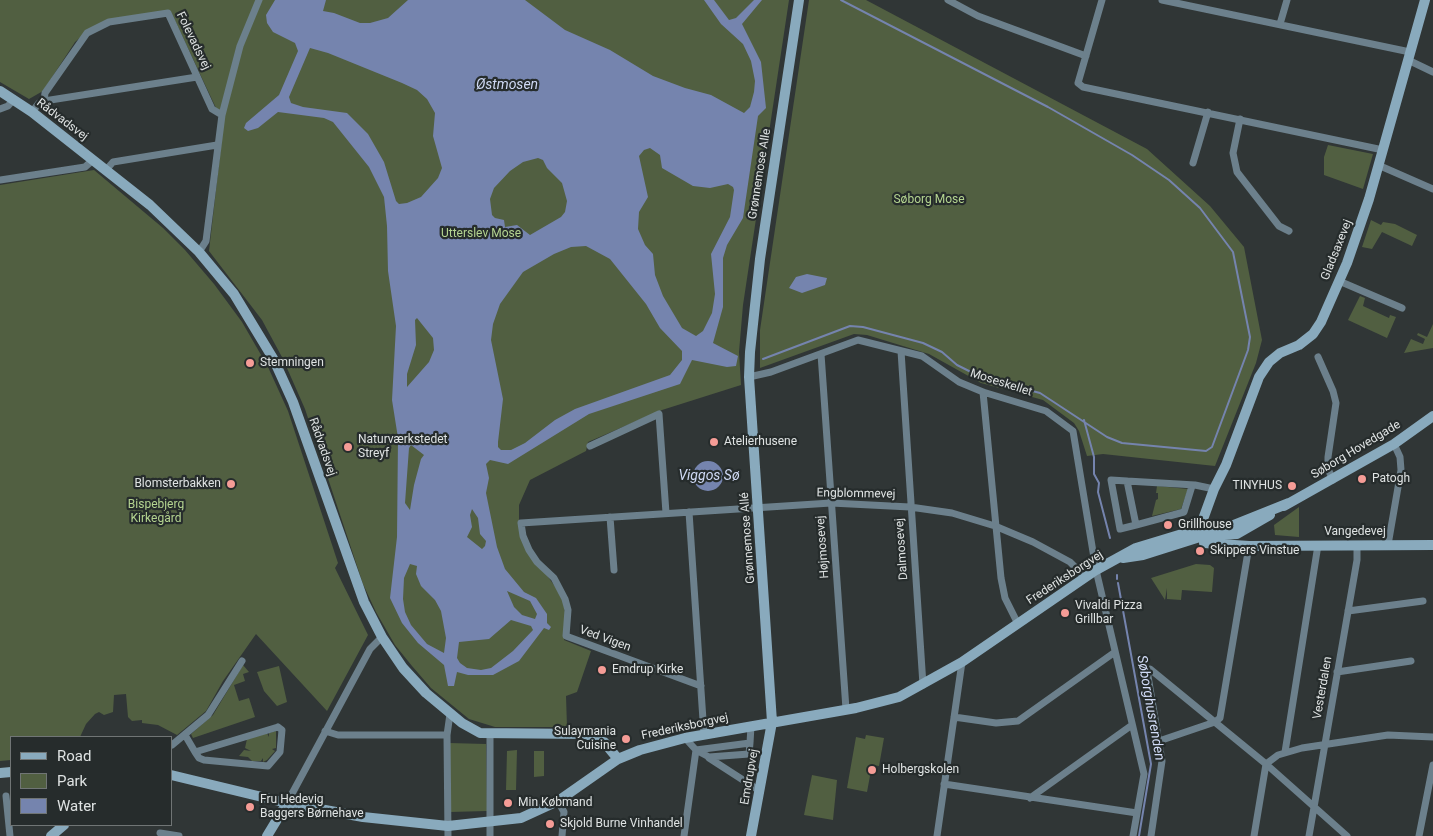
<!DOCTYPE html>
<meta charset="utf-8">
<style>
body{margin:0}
#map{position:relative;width:1433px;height:836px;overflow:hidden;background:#303636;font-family:Roboto,sans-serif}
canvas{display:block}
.legend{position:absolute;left:10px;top:736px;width:162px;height:90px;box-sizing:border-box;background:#262c2c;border:1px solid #707575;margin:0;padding:6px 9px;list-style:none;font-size:15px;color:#dfe3e3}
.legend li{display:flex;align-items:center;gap:10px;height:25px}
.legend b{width:25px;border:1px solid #707575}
</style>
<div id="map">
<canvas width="1433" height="836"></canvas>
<ul class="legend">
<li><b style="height:6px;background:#89aabd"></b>Road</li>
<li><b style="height:14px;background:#515f41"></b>Park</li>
<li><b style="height:14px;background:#7584ae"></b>Water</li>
</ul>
</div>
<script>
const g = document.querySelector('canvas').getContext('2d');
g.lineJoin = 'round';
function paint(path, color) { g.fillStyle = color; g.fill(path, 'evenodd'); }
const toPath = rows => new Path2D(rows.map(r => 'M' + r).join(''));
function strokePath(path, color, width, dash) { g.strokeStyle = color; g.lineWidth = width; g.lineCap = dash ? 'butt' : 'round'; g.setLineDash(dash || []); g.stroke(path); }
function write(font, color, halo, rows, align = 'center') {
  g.font = font + ' Roboto,sans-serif'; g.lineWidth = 4.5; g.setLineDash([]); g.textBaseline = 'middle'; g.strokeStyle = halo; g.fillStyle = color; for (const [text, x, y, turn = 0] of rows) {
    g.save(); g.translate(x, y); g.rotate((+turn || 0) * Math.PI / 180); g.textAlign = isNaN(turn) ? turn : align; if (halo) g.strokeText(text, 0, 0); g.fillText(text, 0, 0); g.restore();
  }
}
paint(toPath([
 [0,0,789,0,743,305,739,352,741,385,662,410,588,442,586,451,530,480,519,505,519,523,524,544,562,596,567,623,564,640,591,651,577,692,566,696,567,727,495,727,469,719,431,688,412,666,395,645,376,612,363,584,305,409,283,359,262,320,209,251,224,120,216,108,171,12,105,21,85,33,75,42,43,91,29,99,0,82],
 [809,0,866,0,1147,149,1210,206,1244,247,1262,340,1256,363,1215,466,1103,454,1087,456,1079,431,1074,423,1043,400,981,383,929,354,867,335,854,334,760,368,760,330],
 [1328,145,1373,154,1363,189,1324,175,1324,157],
 [94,170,163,228,185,250,214,284,242,322,268,367,288,411,338,563,335,568,368,635,327,711,256,634,223,681,206,711,177,735,158,725,142,723,142,720,132,721,128,717,126,694,114,695,113,712,104,715,99,712,95,714,86,724,80,737,11,737,11,760,0,761,0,185],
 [1371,220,1381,225,1383,222,1395,224,1417,235,1412,246,1382,232,1372,249,1362,247],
 [1360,296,1365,298,1363,306,1389,318,1390,315,1396,317,1387,338,1348,320],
 [1433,324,1433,348,1404,353,1411,339,1423,344,1425,339,1417,335,1418,333,1427,337],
 [1157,486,1188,489,1181,509,1152,516,1156,500,1158,499,1158,493,1156,493],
 [1299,507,1299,537,1275,535,1274,525],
 [1196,564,1210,565,1214,568,1212,592,1182,590,1181,600,1167,599,1167,588,1165,600,1151,578],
 [243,665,249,672,243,674,245,681,234,685,239,701,249,698,255,717,193,738,191,734,213,715],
 [279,666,287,702,277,706,264,691,257,672],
 [276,731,276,748,272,749,275,751,267,760,263,762,263,758,261,761,252,761,248,757,239,756,244,750,251,751,245,748,247,739,267,733,269,737,269,733],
 [866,735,884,738,879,766,872,765,867,792,847,788,856,737,865,739],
 [449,743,486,744,487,811,450,812],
 [517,750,516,790,506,790,507,751],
 [534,751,544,751,544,776,534,777],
 [812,775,837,780,833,820,804,815]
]), '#515f41');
paint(toPath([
 [275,0,326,0,323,11,334,13,360,23,370,23,388,18,408,0,525,0,565,30,610,50,653,76,685,88,711,95,744,113,750,107,754,92,755,81,751,61,743,44,721,24,704,0,714,0,729,20,736,18,754,0,762,0,742,24,761,62,766,108,758,116,743,218,727,245,723,258,723,307,713,343,738,356,736,366,727,367,692,360,680,384,589,414,508,464,490,460,486,464,489,478,486,493,497,547,505,569,524,592,536,598,547,614,547,623,551,627,549,630,544,628,519,661,493,675,468,675,457,672,454,686,448,686,444,665,418,643,402,623,390,598,397,537,398,438,392,400,396,326,388,271,387,226,384,197,369,167,333,122,324,118,278,112,258,128,248,131,244,128,246,123,279,95,298,51,295,43,273,32,267,23,266,15],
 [310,48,328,53,402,83,417,90,427,99,435,113,433,136,442,168,438,178,421,197,407,203,399,204,396,201,384,162,368,134,347,113,303,107,291,103,289,97],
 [650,148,660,155,662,168,693,186,710,188,728,184,733,187,734,190,730,217,711,254,715,294,712,313,703,331,696,336,682,328,663,296,655,275,653,254,645,245,638,229,639,212,648,197,639,156,644,150],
 [538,158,543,160,547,168,562,183,567,201,565,212,561,217,530,235,517,225,505,227,504,220,495,218,492,215,490,199,494,188,510,171,523,162],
 [586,246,610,259,646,304,660,328,682,351,682,360,670,375,575,409,555,420,525,443,511,450,501,450,498,447,498,442,503,399,491,340,493,324,500,304,523,272,554,254,571,247],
 [417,318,433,338,434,350,429,362,407,387,407,374,416,345,415,320],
 [411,445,424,455,421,459,414,485,410,510,405,503,409,448],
 [472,509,478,518,480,534,486,541,485,546,482,549,467,537,472,527,470,515],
 [410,564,417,566,416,574,421,586,435,600,441,611,446,638,444,653,427,644,411,625,405,612,403,599,404,578],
 [507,591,530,601,537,614,535,619,522,615,514,607],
 [511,620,531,626,533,630,513,651,491,668,481,670,467,668,460,663,457,658,459,642,489,639],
 [807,274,827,278,825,285,802,293,789,288,796,277],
 '693 476a15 15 0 1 1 30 0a15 15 0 1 1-30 0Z'
]), '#7584ae');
strokePath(toPath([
 [763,359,850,326,863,327,923,343,942,352,957,365,983,378,1040,393,1107,437,1122,443,1206,451,1212,447,1248,350,1250,337,1233,252,1200,208,1169,180,1132,155,1048,107,841,0],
 [1084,420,1094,457,1094,474,1099,483,1098,492,1110,538],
 [1117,575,1117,579],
 [1118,583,1151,764,1139,836]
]), '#7584ae', 2);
strokePath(toPath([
 [948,0,978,16,1086,56],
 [1102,0,1078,83,1083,87,1383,150],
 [1162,0,1410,52],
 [1280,24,1287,0],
 [1408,60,1433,72],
 [44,101,45,93,87,33,109,22,168,13,212,109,222,115],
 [0,109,8,106,14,99],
 [32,112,39,103,44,101,197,77],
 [1240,119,1233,153,1237,172,1279,226,1289,231],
 [1193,163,1208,112],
 [1378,165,1433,189],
 [106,170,113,162,217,145],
 [0,180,85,167,93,160],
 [199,252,206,241,222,115,240,46,259,0],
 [1339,281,1402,308],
 [901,351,923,685],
 [821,354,846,709],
 [1318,357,1333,391,1336,403,1328,457,1328,469,1333,480],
 [749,377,771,372,858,340,922,356,959,382,983,392,1046,411,1073,431,1096,570,1144,774,1133,836],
 [983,392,1001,578,1005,598,1018,624],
 [590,446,659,414,666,513],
 [1127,481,1111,480,1120,529,1136,525],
 [1192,486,1184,512,1136,525,1127,481,1195,485,1214,489],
 [689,512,704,735],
 [610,517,614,570],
 [1388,545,1401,470,1400,457,1394,444],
 [1348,611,1423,601],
 [1337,672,1411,661],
 [701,686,566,636,568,610,565,599,554,578,537,562,529,550,523,536,521,523,831,503,910,507,952,513,995,526,1033,542,1070,562,1085,577],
 [954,717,996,723,1018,721,1115,652],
 [278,727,282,730,280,752,268,766,204,760,199,758,195,752,278,727],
 [325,731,338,735,447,735],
 [185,735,195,752],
 [490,735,490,836],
 [685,738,696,750,709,757,749,754,750,743],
 [1159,741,1215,722,1220,718,1249,546],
 [172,745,208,715,242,661],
 [696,750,750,743,751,726],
 [1285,752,1318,545],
 [709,758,760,791],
 [944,784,1137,813],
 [6,796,10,836],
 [1030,798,1132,725],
 [558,801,564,812,562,836],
 [287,803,370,649,382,637],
 [160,833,179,836],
 [448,836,447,735,450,714],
 [684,836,696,750],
 [937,836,962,662],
 [1151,836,1162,761,1147,670,1150,669,1266,764,1347,836],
 [1254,836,1266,764,1278,755,1302,748,1388,735,1433,737],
 [1309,836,1357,560,1357,545],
 [1419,836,1433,765]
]), '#6c808c', 7);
strokePath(toPath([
 [0,91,32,112,150,205,199,252,234,294,274,360,293,402,364,602,382,637,403,668,426,693,462,723,480,733,586,734,604,742,618,759],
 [1284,506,1394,444,1433,416],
 [1202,536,1202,522,1214,489,1226,465,1259,377,1269,362,1280,353,1299,345,1313,334,1321,322,1347,263,1369,199,1425,0],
 [1204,543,1249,546,1433,545],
 [1123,558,1143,555,1203,536,1237,534,1270,515],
 [0,773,11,772],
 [171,775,287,803,363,817,448,826,521,818,558,801,618,759,640,750,685,738,856,708,899,697,962,662,1096,570,1136,548,1192,531,1229,527,1289,503],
 [51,836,64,825],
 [267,836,287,803],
 [751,836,772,722,749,377,750,352,760,259,799,0]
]), '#89aabd', 10);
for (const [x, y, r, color] of [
 [250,363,5,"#f59c96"],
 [714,442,5,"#f59c96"],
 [348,447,5,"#f59c96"],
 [1362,479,5,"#f59c96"],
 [231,484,5,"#f59c96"],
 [1292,486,5,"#f59c96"],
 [1168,525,5,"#f59c96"],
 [1200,551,5,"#f59c96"],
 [1065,613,5,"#f59c96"],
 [602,670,5,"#f59c96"],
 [626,739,5,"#f59c96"],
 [872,770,5,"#f59c96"],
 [508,803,5,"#f59c96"],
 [250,807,5,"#f59c96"],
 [550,824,5,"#f59c96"]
]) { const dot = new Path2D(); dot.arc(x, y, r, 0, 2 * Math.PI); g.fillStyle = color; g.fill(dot); strokePath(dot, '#262c2c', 2); }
write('12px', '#dfe3e3', '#262c2c', [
 ["Folevadsvej",193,41,64],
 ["Rådvadsvej",62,120,37],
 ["Grønnemose Alle",760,174,-81],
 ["Gladsaxevej",1337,250,-68],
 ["Moseskellet",1001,383,18],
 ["Rådvadsvej",322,447,71],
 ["Søborg Hovedgade",1356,450,-31],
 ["Engblommevej",856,494,1],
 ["Vangedevej",1355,532],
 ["Grønnemose Allé",748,538,-94],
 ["Højmosevej",823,547,-94],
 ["Dalmosevej",902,549,-94],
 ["Frederiksborgvej",1065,578,-33],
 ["Ved Vigen",605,639,20],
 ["Vesterdalen",1323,688,-80],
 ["Frederiksborgvej",685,727,-12],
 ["Emdrupvej",750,777,-80]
]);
write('12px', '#b4d490', '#262c2c', [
 ["Søborg Mose",929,200],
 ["Utterslev Mose",481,234],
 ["Bispebjerg",156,505],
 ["Kirkegård",156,519]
]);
write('12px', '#dfe3e3', '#262c2c', [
 ["Stemningen",260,363],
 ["Naturværkstedet",358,440],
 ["Streyf",358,454],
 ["Atelierhusene",724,442],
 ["Patogh",1372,479],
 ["Blomsterbakken",221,484,"right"],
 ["TINYHUS",1282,486,"right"],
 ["Grillhouse",1178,525],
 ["Skippers Vinstue",1210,551],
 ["Vivaldi Pizza",1075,606],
 ["Grillbar",1075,620],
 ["Emdrup Kirke",612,670],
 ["Sulaymania",616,732,"right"],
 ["Cuisine",616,746,"right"],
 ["Holbergskolen",882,770],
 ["Fru Hedevig",260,800],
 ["Baggers Børnehave",260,814],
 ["Min Købmand",518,803],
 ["Skjold Burne Vinhandel",560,824]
], 'left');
write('italic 14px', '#d0daf5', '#262c2c', [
 ["Østmosen",507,85],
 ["Viggos Sø",709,476],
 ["Søborghusrenden",1150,708,80]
]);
</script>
